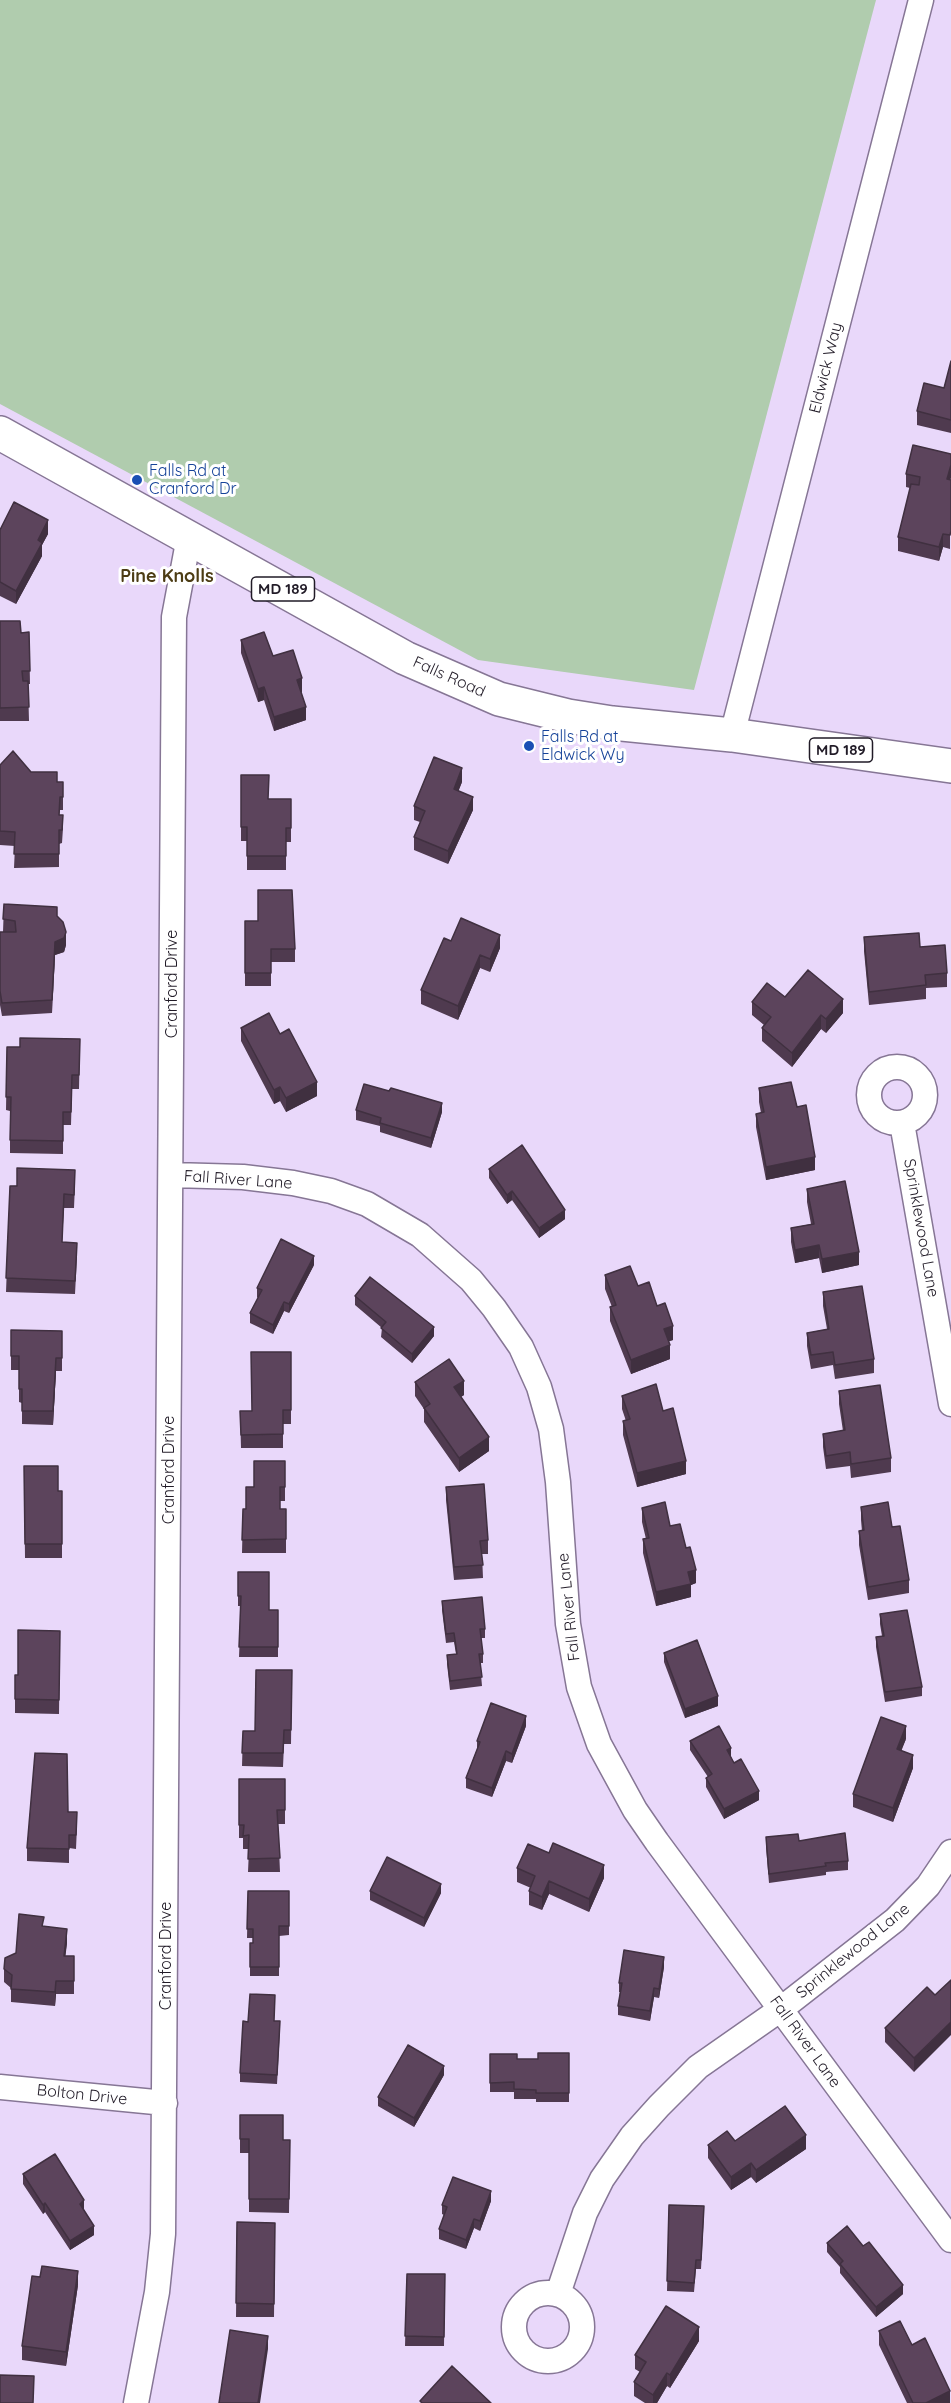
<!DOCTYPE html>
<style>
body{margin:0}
canvas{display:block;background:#e9d8fa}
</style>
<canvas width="951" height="2403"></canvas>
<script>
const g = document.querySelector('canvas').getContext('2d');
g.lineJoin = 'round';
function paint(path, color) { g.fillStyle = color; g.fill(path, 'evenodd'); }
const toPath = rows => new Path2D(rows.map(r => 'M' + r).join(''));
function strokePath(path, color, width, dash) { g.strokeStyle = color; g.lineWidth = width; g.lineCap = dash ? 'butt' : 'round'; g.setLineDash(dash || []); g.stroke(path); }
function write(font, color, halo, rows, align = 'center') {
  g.font = font + ' Quicksand,sans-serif'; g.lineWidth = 6; g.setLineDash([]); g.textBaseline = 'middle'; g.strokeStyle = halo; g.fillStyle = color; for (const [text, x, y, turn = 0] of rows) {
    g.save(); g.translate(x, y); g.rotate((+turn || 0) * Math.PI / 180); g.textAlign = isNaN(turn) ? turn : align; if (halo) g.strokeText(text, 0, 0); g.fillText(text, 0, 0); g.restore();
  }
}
paint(toPath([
 [0,0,876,0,694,690,478,660,0,404]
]), '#b0ccae');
const minor = toPath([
 [732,735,921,0],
 '869 1095a28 28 0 1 1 56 0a28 28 0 1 1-56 0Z',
 [902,1123,951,1404],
 [172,1175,243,1177,293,1183,331,1191,367,1204,420,1235,471,1280,494,1308,521,1347,539,1387,551,1429,558,1482,568,1624,579,1687,599,1744,635,1810,657,1842,951,2240],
 [0,2087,165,2103],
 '514 2327a34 34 0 1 1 68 0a34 34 0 1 1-68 0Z',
 [558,2294,585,2213,602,2179,632,2136,659,2106,698,2067,781,2009,895,1920,928,1886,951,1852],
 [136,2403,157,2292,163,2234,174,617,189,537]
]);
const primary = toPath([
 [0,433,405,658,499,699,568,716,612,723,732,735,951,766]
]);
strokePath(minor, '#867695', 27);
strokePath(primary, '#867695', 36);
strokePath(minor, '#fff', 24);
strokePath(primary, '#fff', 33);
paint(toPath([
 [951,361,951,433,917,425,917,411,944,388],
 [906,474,950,480,950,549,943,547,939,561,898,551,898,537,910,488,906,487],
 [0,530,48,534,42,545,42,556,16,604,0,596],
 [0,621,21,633,29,632,30,684,28,684,29,721,0,721],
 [241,640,273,656,302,692,301,692,306,720,274,731,264,700,258,702,241,653],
 [0,765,31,772,57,782,63,782,63,810,60,810,59,815,63,828,62,843,59,844,59,867,14,868,15,846,0,845],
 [241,775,268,799,291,799,291,842,286,842,286,870,247,870,247,841,241,841],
 [462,782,458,791,473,810,448,864,414,850,414,837,420,822,414,820,414,806],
 [4,904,57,916,66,945,64,952,55,955,52,1013,2,1016,0,1005,0,932,3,932],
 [245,921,295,949,295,962,271,962,271,986,245,986],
 [864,937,920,947,947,973,947,987,926,988,926,999,869,1005,864,951],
 [451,941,500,948,490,972,480,968,458,1020,421,1004,421,990],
 [785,997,843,1013,826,1033,821,1029,792,1067,762,1041,762,1028,764,1025,752,1015,752,1002],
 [241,1028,280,1034,317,1096,286,1112,280,1101,274,1104,241,1041],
 [80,1039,79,1089,72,1089,71,1125,63,1125,63,1154,10,1153,10,1111,6,1110,7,1047,20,1047],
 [759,1088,815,1170,766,1180,756,1127,756,1114,761,1113,759,1102],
 [356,1110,442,1112,431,1148,380,1132,380,1126,356,1120],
 [489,1169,565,1219,539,1238,512,1200,507,1204,489,1178],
 [75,1184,74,1208,64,1208,62,1242,77,1256,75,1294,6,1292,10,1186],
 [807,1189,859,1265,822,1273,819,1258,795,1263,791,1242,791,1228,811,1224,807,1202],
 [314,1265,289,1313,284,1311,273,1334,250,1323,250,1313,258,1298,257,1297,257,1288],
 [605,1275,638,1286,657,1306,673,1340,669,1341,670,1359,631,1374,610,1321,610,1307,612,1307,605,1289],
 [823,1292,874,1359,874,1373,835,1379,833,1365,811,1369,807,1346,807,1333,827,1329,823,1306],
 [355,1296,434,1336,412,1363,381,1337,382,1328,355,1305],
 [11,1330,62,1331,62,1371,56,1371,53,1425,22,1424,22,1403,19,1402,19,1370,11,1370],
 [291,1352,291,1424,283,1424,283,1448,241,1448,240,1411,252,1411],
 [415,1382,464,1395,461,1397,489,1451,459,1472,424,1422,424,1409,415,1396],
 [839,1391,891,1458,891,1472,851,1478,850,1466,826,1469,823,1447,823,1434,843,1431,839,1404],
 [622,1396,663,1411,686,1474,637,1487,623,1435,623,1421,626,1421,622,1409],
 [285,1461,285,1501,280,1501,280,1509,286,1509,286,1553,242,1553,243,1509,246,1509],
 [24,1466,58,1491,62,1491,62,1558,25,1558],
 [446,1487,488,1540,488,1554,482,1554,483,1578,454,1580,446,1500],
 [861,1507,909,1580,909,1593,868,1600,859,1545,859,1531,862,1531,861,1520],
 [642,1508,670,1526,686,1548,696,1583,691,1585,691,1597,656,1606,643,1553,643,1539,646,1539,642,1522],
 [238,1572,269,1610,278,1610,278,1657,239,1657,241,1606,238,1606],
 [442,1601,485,1629,485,1638,481,1638,483,1654,483,1663,480,1663,482,1686,450,1690,447,1664,447,1655,456,1654,454,1642,446,1643,442,1610],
 [880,1614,922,1687,922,1696,885,1702,876,1647,876,1637,882,1636,880,1624],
 [60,1631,59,1714,15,1713,15,1675,18,1675],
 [664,1653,718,1706,685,1718,664,1662],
 [292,1670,291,1744,284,1744,283,1767,242,1766,243,1731,255,1731],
 [526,1726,512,1763,506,1761,492,1797,466,1788,466,1778,477,1749,477,1741],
 [906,1739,901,1750,913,1768,893,1822,853,1807,853,1794],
 [690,1741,731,1757,734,1763,759,1800,724,1819,706,1787,706,1778,708,1777,690,1750],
 [239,1779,285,1779,285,1824,278,1824,280,1872,248,1872,249,1849,243,1849,243,1838,239,1838],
 [68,1812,77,1826,76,1849,69,1848,69,1863,27,1861,27,1848],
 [766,1837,799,1841,848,1861,848,1870,826,1872,826,1875,769,1883,766,1847],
 [517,1868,604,1878,589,1912,549,1894,542,1910,529,1905,529,1891,531,1888,517,1882],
 [248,1891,289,1891,289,1935,279,1936,279,1976,250,1976,250,1943,253,1943,253,1938,247,1938],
 [370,1891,441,1893,424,1927,370,1900],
 [44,1926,67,1943,65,1956,74,1956,74,1994,56,1994,55,2006,11,2002,11,1988,4,1982,4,1969,16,1953],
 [664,1967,659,1998,654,1997,650,2021,618,2015,618,2006,620,1992,619,1992,619,1983],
 [935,1995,914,2072,885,2042,885,2028],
 [275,2021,280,2030,277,2084,240,2082,240,2073],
 [569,2053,569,2102,536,2102,536,2099,514,2099,514,2092,490,2092,490,2054,517,2059,538,2059],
 [444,2075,414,2127,378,2106,378,2097],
 [240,2115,283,2140,290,2140,289,2213,249,2212,249,2153,240,2153],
 [708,2145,806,2149,756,2183,751,2177,731,2190,708,2158],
 [23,2174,84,2210,94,2235,70,2250,45,2212,43,2214,23,2184],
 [491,2201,480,2231,474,2228,466,2249,439,2239,439,2229,444,2215,442,2214,442,2205],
 [669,2205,704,2215,701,2269,696,2269,694,2292,667,2291],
 [237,2222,275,2223,274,2317,236,2317],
 [827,2243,903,2294,876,2317,840,2273,840,2267,827,2252],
 [407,2274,445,2274,444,2346,405,2346],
 [78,2285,66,2366,22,2360,22,2346],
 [879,2331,912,2345,950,2403,907,2403,879,2345],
 [699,2341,670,2388,667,2386,657,2403,645,2403,634,2396,634,2382,640,2372,635,2369,635,2355]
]), '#4f3a4f');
paint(toPath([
 [951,465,951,478,947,493,947,479],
 [48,520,48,534,42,545,42,556,16,604,16,591,38,540],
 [943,534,943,547,939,561,939,547],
 [302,678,302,692,297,694,297,680],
 [264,687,264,700,258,702,258,689],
 [306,707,306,720,274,731,274,717],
 [462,768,462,782,454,803,454,789],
 [473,797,473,810,448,864,448,851],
 [66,932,66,945,64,952,55,955,52,1013,55,942],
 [500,935,500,948,490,972,490,959],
 [480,955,480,968,458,1020,458,1006],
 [843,999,843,1013,826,1033,826,1019],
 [821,1015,821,1029,792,1067,792,1053],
 [317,1082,317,1096,286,1112,286,1098],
 [280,1087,280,1101,274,1104,274,1090],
 [442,1103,442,1112,431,1148,431,1138],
 [815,1157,815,1170,766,1180,766,1167],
 [512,1191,512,1200,507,1204,507,1195],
 [565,1210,565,1219,539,1238,539,1228],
 [819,1245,819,1258,795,1263,795,1250],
 [859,1252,859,1265,822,1273,822,1259],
 [314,1256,314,1265,289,1313,289,1304],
 [284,1302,284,1311,273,1334,273,1325],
 [673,1326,673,1340,664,1343,664,1329],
 [434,1327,434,1336,412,1363,412,1354],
 [670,1345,670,1359,631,1374,631,1360],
 [56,1358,56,1371,53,1425,53,1411],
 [464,1381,464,1395,454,1401,454,1387],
 [489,1437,489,1451,459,1472,459,1458],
 [686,1461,686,1474,637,1487,637,1473],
 [696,1570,696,1583,691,1585,691,1597,656,1606,656,1592,688,1572],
 [718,1696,718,1706,685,1718,685,1709],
 [526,1716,526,1726,512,1763,512,1754],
 [906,1726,906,1739,897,1762,897,1749],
 [731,1748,731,1757,727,1760,727,1750],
 [506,1751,506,1761,492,1797,492,1788],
 [913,1755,913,1768,893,1822,893,1808],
 [759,1791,759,1800,724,1819,724,1809],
 [604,1865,604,1878,589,1912,589,1899],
 [549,1881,549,1894,542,1910,542,1897],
 [441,1884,441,1893,424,1927,424,1918],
 [67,1929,67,1943,64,1969,64,1956],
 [664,1957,664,1967,659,1998,659,1989],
 [56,1981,56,1994,55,2006,55,1992],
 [654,1988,654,1997,650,2021,650,2011],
 [951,2022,951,2035,914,2072,914,2058],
 [444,2066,444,2075,414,2127,414,2118],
 [806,2135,806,2149,756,2183,756,2170],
 [751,2163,751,2177,731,2190,731,2177],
 [491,2191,491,2201,480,2231,480,2221],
 [84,2200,84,2210,80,2213,80,2204],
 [45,2203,45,2212,43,2214,43,2205],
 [474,2219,474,2228,466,2249,466,2240],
 [94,2226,94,2235,70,2250,70,2241],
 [78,2271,78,2285,66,2366,66,2352],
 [903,2285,903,2294,876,2317,876,2307],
 [699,2327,699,2341,670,2388,670,2375],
 [268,2336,268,2349,260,2403,258,2403],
 [667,2373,667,2386,657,2403,653,2403,653,2395],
 [950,2391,950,2403,926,2403]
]), '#403040');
const building = toPath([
 [951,361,951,420,917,411,924,383,944,388,951,361],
 [913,445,951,454,951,465,947,479,951,480,951,531,950,535,943,534,939,547,898,537,911,484,919,485,920,477,906,474,913,445],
 [14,502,48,520,38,540,42,543,16,591,0,582,0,530,14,502],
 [0,621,20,621,21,633,29,632,30,671,22,671,23,681,28,681,29,707,0,708,0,621],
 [264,632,273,656,293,650,302,678,297,680,306,707,274,717,264,687,258,689,241,640,264,632],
 [13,751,31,772,57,772,57,782,63,782,63,797,60,797,59,815,63,815,62,830,59,830,59,854,14,854,15,832,0,831,0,765,13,751],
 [434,757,462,768,454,789,473,797,448,851,414,837,425,811,414,806,434,757],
 [241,775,269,775,268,799,291,799,291,828,286,828,286,856,247,856,247,827,241,827,241,775],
 [258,890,292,890,295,949,271,949,271,973,245,973,245,921,258,921,258,890],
 [4,904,57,907,57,916,63,922,66,932,64,938,55,942,52,1000,2,1003,0,991,0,932,16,932,15,921,3,919,4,904],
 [461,918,500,935,490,959,480,955,458,1006,421,990,444,938,451,941,461,918],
 [919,933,920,947,945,945,947,973,925,975,926,985,869,992,864,937,919,933],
 [808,970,843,999,826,1019,821,1015,792,1053,762,1028,771,1017,752,1002,767,983,785,997,808,970],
 [269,1013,280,1034,289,1029,317,1082,286,1098,280,1087,274,1090,241,1028,269,1013],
 [20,1038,80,1039,79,1075,72,1075,71,1112,63,1112,63,1141,10,1140,11,1097,6,1097,7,1047,20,1047,20,1038],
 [791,1082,797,1107,806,1105,815,1157,766,1167,756,1114,764,1112,759,1088,791,1082],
 [364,1084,389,1091,391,1088,442,1103,431,1138,380,1123,381,1118,356,1110,364,1084],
 [522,1145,565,1210,539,1228,512,1191,507,1195,489,1169,522,1145],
 [17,1168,75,1170,74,1195,64,1194,62,1242,77,1243,75,1281,6,1278,10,1186,17,1186,17,1168],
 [845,1181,859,1252,822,1259,819,1245,795,1250,791,1228,814,1224,807,1189,845,1181],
 [281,1239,314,1256,289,1304,284,1302,273,1325,250,1313,262,1290,257,1288,281,1239],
 [630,1266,638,1286,649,1282,657,1306,665,1303,673,1326,664,1329,670,1345,631,1360,610,1307,616,1305,605,1275,630,1266],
 [370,1277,434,1327,412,1354,381,1328,386,1322,355,1296,370,1277],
 [862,1286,874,1359,835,1365,833,1352,811,1355,807,1333,829,1329,823,1292,862,1286],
 [11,1330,62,1331,62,1358,56,1358,53,1411,22,1411,22,1389,19,1389,19,1356,11,1356,11,1330],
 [251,1352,291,1352,291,1410,283,1410,283,1434,241,1435,240,1411,252,1411,251,1352],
 [449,1359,464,1381,454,1387,489,1437,459,1458,424,1408,430,1404,415,1382,449,1359],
 [656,1384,663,1411,673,1408,686,1461,637,1473,623,1421,630,1419,622,1396,656,1384],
 [880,1385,891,1458,851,1464,850,1452,826,1456,823,1434,845,1430,839,1391,880,1385],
 [254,1461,285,1461,285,1487,280,1487,280,1509,286,1509,286,1539,242,1540,243,1509,246,1509,246,1487,254,1487,254,1461],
 [24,1466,58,1466,58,1491,62,1491,62,1544,25,1544,24,1466],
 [484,1484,488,1540,480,1541,483,1565,454,1567,446,1487,484,1484],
 [665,1502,670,1526,680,1524,686,1548,690,1547,696,1570,688,1572,691,1584,656,1592,643,1539,649,1538,642,1508,665,1502],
 [888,1502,892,1527,900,1526,909,1580,868,1587,859,1531,864,1530,861,1507,888,1502],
 [238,1572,269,1572,269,1610,278,1610,278,1647,239,1647,241,1596,238,1596,238,1572],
 [482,1597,485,1629,480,1629,483,1654,479,1654,482,1677,450,1681,447,1655,457,1654,454,1633,446,1634,442,1601,482,1597],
 [907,1610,922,1687,885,1692,876,1637,884,1636,880,1614,907,1610],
 [18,1630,60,1631,59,1700,15,1699,15,1675,18,1675,18,1630],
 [697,1640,718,1696,685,1709,664,1653,697,1640],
 [256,1670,292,1670,291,1730,284,1730,283,1753,242,1753,243,1731,255,1731,256,1670],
 [491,1703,526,1716,512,1754,506,1751,492,1788,466,1778,480,1742,477,1741,491,1703],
 [881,1717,906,1726,897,1749,913,1755,893,1808,853,1794,881,1717],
 [719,1726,731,1748,727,1750,734,1763,741,1759,759,1791,724,1809,706,1778,712,1774,690,1741,719,1726],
 [35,1753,67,1754,68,1812,77,1812,76,1835,69,1835,69,1849,27,1848,35,1753],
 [239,1779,285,1779,285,1810,277,1810,280,1858,248,1859,249,1835,243,1836,244,1825,239,1825,239,1779],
 [845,1833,848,1861,825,1863,826,1866,769,1874,766,1837,798,1834,799,1841,845,1833],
 [553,1843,604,1865,589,1899,549,1881,542,1897,529,1891,535,1876,517,1868,528,1844,549,1853,553,1843],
 [387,1857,441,1884,424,1918,370,1891,387,1857],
 [248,1891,289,1891,289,1926,279,1926,279,1967,250,1967,250,1943,253,1943,253,1929,247,1929,248,1891],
 [19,1914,44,1917,42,1926,67,1929,64,1956,74,1956,74,1981,56,1981,55,1992,11,1989,12,1975,4,1969,5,1958,16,1953,19,1914],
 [624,1950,664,1957,659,1989,654,1988,650,2011,618,2006,622,1983,619,1983,624,1950],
 [951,1980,951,2022,914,2058,885,2028,927,1987,935,1995,951,1980],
 [250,1994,275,1995,274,2021,280,2021,277,2075,240,2073,243,2021,248,2022,250,1994],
 [408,2045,444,2066,414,2118,378,2097,408,2045],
 [538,2053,569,2053,569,2093,536,2093,536,2090,514,2089,514,2082,490,2083,490,2054,517,2054,517,2059,538,2059,538,2053],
 [785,2106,806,2135,756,2170,751,2163,731,2177,708,2145,727,2131,735,2141,785,2106],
 [240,2115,283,2115,283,2140,290,2140,289,2199,249,2199,249,2139,240,2139,240,2115],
 [55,2154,84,2200,80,2204,94,2226,70,2241,45,2203,43,2205,23,2174,55,2154],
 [453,2177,491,2191,480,2221,474,2219,466,2240,439,2229,447,2207,442,2205,453,2177],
 [669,2205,704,2206,701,2260,696,2260,694,2283,667,2281,669,2205],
 [237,2222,275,2223,274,2304,236,2303,237,2222],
 [847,2226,863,2246,869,2242,903,2285,876,2307,840,2264,843,2261,827,2243,847,2226],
 [42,2266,78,2271,66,2352,22,2346,32,2276,40,2277,42,2266],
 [407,2274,445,2274,444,2337,405,2336,407,2274],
 [666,2306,699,2327,670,2375,667,2373,653,2395,634,2382,646,2362,635,2355,666,2306],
 [900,2321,912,2345,925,2338,950,2391,926,2403,913,2403,879,2331,900,2321],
 [230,2330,268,2336,258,2403,219,2403,230,2330],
 [452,2366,491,2403,422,2403,420,2401,452,2366],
 [0,2375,34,2376,33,2403,0,2403,0,2375]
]);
paint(building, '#5c445c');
strokePath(building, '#403040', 1.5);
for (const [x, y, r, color] of [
 [137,480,6,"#1a4fb4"],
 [529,746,6,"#1a4fb4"]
]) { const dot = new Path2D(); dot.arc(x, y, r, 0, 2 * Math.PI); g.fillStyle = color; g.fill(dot); strokePath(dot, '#fff', 2); }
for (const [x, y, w] of [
 [283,589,63],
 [841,750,63]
]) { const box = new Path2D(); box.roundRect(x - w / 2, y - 12, w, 24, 4.5); g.fillStyle = '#fff'; g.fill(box); strokePath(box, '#211b27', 1.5); }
write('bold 15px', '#211b27', null, [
 ["MD 189",283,589],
 ["MD 189",841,750]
]);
write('16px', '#211b27', '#fff', [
 ["Eldwick Way",826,368,-76],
 ["Falls Road",449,677,24],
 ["Cranford Drive",172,984,-90],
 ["Fall River Lane",238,1180,4],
 ["Sprinklewood Lane",921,1228,80],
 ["Cranford Drive",169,1470,-90],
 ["Fall River Lane",569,1607,-96],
 ["Sprinklewood Lane",853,1951,-39],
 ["Cranford Drive",166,1956,-90],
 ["Fall River Lane",805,2042,54],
 ["Bolton Drive",82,2095,6]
]);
write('16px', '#164399', '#fff', [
 ["Falls Rd at",149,471],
 ["Cranford Dr",149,489],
 ["Falls Rd at",541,737],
 ["Eldwick Wy",541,755]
], 'left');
write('bold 18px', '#4c3c14', '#fff', [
 ["Pine Knolls",167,577]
]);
</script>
